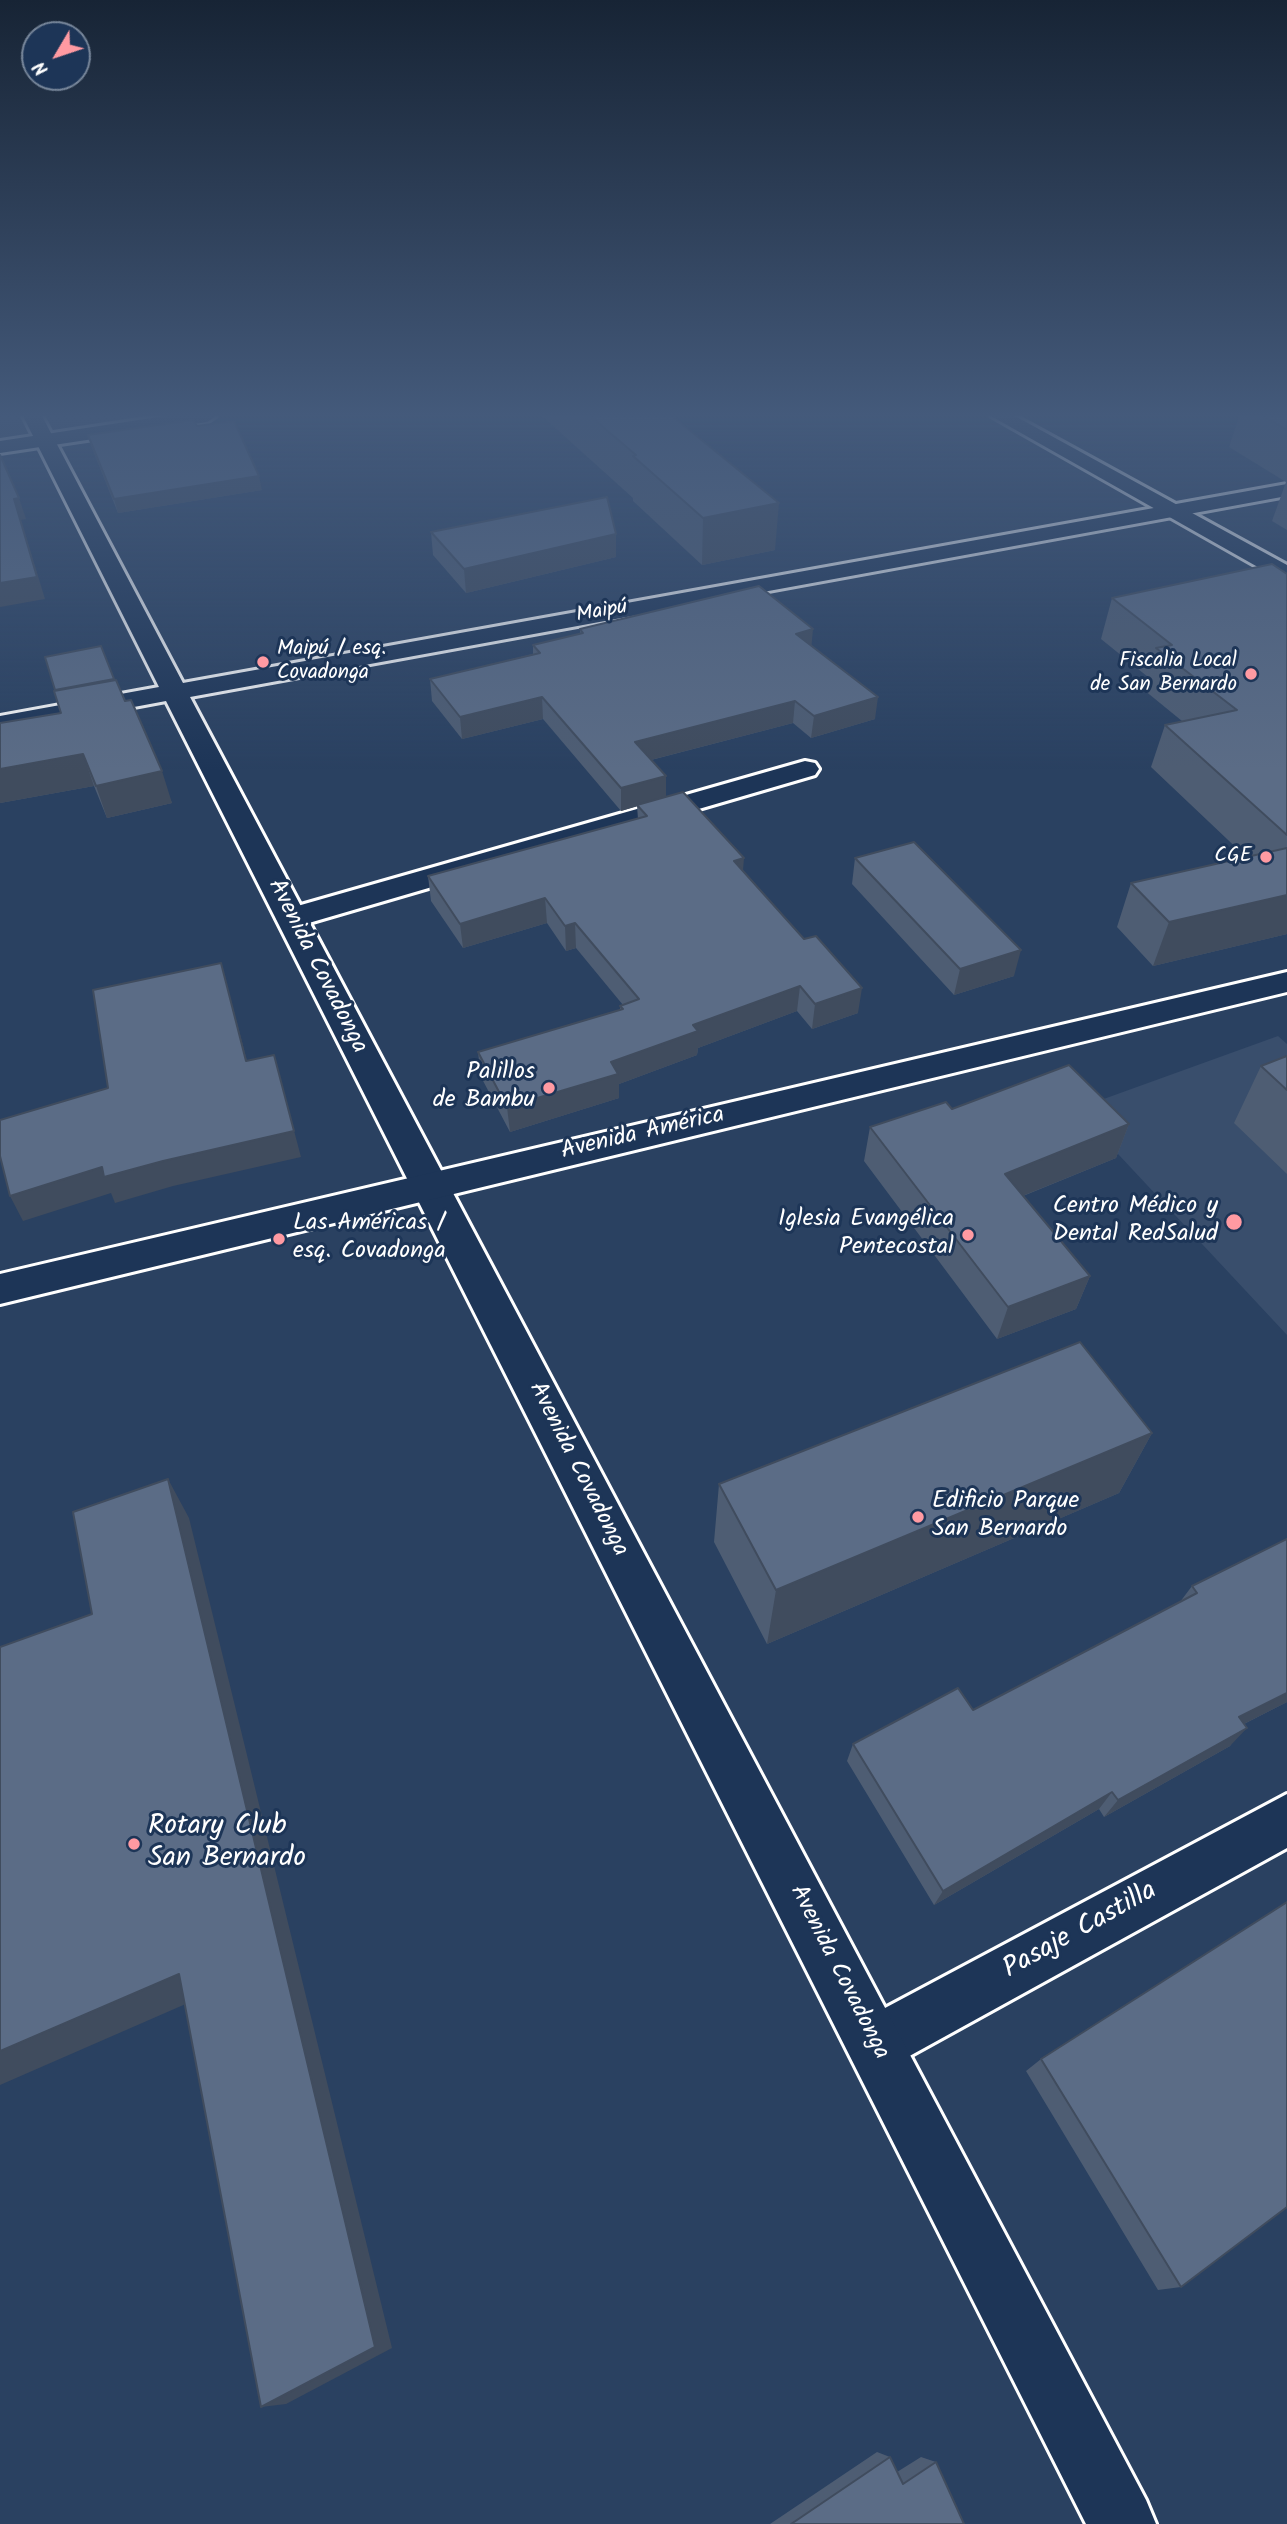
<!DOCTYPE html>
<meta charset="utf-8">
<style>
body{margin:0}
#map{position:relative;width:1287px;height:2524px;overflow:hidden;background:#2a4161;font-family:Kalam,sans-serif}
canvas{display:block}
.north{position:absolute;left:21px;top:21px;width:70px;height:70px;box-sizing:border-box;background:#1d3557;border:2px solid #77869a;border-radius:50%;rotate:231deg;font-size:19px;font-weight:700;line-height:28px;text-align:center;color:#fff}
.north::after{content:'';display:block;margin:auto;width:24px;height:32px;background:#ff9aa2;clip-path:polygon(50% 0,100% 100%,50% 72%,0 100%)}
</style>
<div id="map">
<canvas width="1287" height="2524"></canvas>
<div class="north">N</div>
</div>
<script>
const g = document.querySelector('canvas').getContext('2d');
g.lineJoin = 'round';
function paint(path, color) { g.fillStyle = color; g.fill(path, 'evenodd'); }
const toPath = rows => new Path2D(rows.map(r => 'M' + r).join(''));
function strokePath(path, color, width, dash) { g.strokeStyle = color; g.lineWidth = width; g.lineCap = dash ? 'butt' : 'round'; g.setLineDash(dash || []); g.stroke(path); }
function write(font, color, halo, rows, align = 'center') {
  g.font = font + ' Kalam,sans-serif'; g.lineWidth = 6; g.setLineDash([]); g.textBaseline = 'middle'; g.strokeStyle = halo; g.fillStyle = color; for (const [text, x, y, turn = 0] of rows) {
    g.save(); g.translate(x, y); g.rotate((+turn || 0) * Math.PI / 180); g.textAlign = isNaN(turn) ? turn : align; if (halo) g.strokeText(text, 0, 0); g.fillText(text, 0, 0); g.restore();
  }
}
paint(toPath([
 [0,416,173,416,0,442],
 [1278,1036,1287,1044,1287,1335,1076,1109]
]), '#394e6c');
const minor = toPath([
 [805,761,815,763,819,769,815,775,302,925,291,927,280,925,276,918,280,911,805,761],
 [1287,1794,1287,1848,895,2064,875,2072,855,2064,847,2044,855,2024,1287,1794]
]);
const tertiary = toPath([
 [23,416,42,416,183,683,1287,484,1287,496,190,697,1146,2500,1156,2524,1086,2524,166,701,0,732,0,716,159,687,23,416]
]);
const secondary = toPath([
 [165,416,216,416,207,422,0,453,0,441,165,416],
 [991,416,1015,416,1287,565,1287,581,1279,579,991,416],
 [1287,972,1287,992,0,1304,0,1274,1287,972]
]);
strokePath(minor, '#fff', 6);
strokePath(tertiary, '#fff', 6);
strokePath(secondary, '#fff', 6);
paint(minor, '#1d3557');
paint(tertiary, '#1d3557');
paint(secondary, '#1d3557');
paint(toPath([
 [542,416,672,416,775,550,702,565,633,501,633,498],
 [1239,416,1287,416,1287,530,1272,521,1286,482,1229,447],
 [197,426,262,490,118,513,92,448,88,435],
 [431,532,616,557,466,593,433,555],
 [1287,574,1287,934,1153,966,1117,927,1131,883,1246,857,1151,767,1165,725,1182,721,1144,690,1148,677,1101,639,1112,598],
 [580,629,812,646,875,719,811,738,793,723,651,760,666,776,666,797,743,872,858,1013,812,1029,797,1011,698,1048,697,1055,619,1084,619,1098,510,1132,481,1077,478,1052,620,1010,620,1006,623,1005,576,948,566,951,547,923,463,948,431,901,428,876,638,819,637,806,621,811,543,719,462,739,432,701,430,679,533,654,533,645,580,634],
 [115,680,172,803,107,818,94,786,0,803,0,723,61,713],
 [855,858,1014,976,954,995,852,884],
 [1287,1056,1287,1174,1234,1123,1261,1066],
 [952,1109,1129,1124,1116,1158,1023,1196,1090,1276,1076,1309,997,1339,864,1161,870,1127],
 [1152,1433,1119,1493,767,1644,714,1542,719,1484],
 [1287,1539,1287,1702,1244,1724,1230,1746,1104,1817,1099,1809,934,1905,847,1761,853,1744,973,1710,1180,1602,1192,1586],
 [1041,2059,1181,2287,1158,2290,1026,2071],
 [877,2452,890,2457,897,2472,921,2457,936,2462,964,2524,770,2524]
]), '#4e5d73');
paint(toPath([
 [0,416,10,416,11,420,0,421],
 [259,476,262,490,118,513,114,499],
 [19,498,26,519,21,520,45,599,0,607,0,583,14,499],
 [779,503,775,550,702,565,703,518],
 [616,534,616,557,466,593,464,569],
 [813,629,811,651,796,634],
 [542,697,543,719,462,739,460,717],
 [878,697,875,719,811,738,814,716],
 [795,701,793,723,635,764,635,742],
 [83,754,94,786,0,803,0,769],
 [162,771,172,803,107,818,96,786],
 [666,776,666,798,621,811,621,788],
 [744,858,742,883,734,861],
 [1287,895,1287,934,1153,966,1169,922],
 [545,898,547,923,463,948,460,924],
 [575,923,576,948,566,951,565,926],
 [1021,950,1014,976,954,995,960,969],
 [221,963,228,989,254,1087,246,1061],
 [800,986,797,1011,698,1048,697,1055,619,1084,619,1098,510,1132,507,1107,611,1062,693,1025],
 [862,988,858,1013,812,1029,815,1004],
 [274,1055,301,1157,173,1186,115,1203,111,1193,23,1221,10,1196],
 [1129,1124,1116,1158,995,1207,1005,1174],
 [1090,1276,1076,1309,997,1339,1008,1307],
 [1152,1433,1119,1493,767,1644,776,1590],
 [168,1479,189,1518,392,2348,286,2404,261,2407],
 [1287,1693,1287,1702,1222,1735,1239,1717],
 [1247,1728,1230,1746,1104,1817,1118,1800],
 [1112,1792,1099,1809,934,1905,943,1891],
 [179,1974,204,1996,0,2085,0,2051]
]), '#404c5e');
const building = toPath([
 [590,416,672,416,779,503,703,518,633,456,636,455,590,416],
 [1263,416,1287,416,1287,430,1263,416],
 [193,420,197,426,234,421,259,476,114,499,88,435,193,420],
 [0,455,19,498,14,499,37,577,0,583,0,455],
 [607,497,616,534,464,569,431,532,607,497],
 [1272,564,1287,574,1287,835,1165,725,1237,710,1156,648,1172,645,1112,598,1272,564],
 [759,586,813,629,796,634,878,697,814,716,795,701,635,742,666,776,621,788,542,697,460,717,430,679,540,653,533,645,583,633,580,629,759,586],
 [101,646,114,679,55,690,45,657,101,646],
 [116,680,125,701,131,700,162,771,96,786,83,754,0,769,0,723,61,713,54,691,116,680],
 [683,792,744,858,734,861,804,939,816,936,862,988,815,1004,800,986,693,1025,698,1031,611,1062,618,1074,507,1107,478,1052,623,1009,620,1006,639,999,575,923,565,926,545,898,460,924,428,876,647,816,637,805,683,792],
 [914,842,1021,950,960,969,855,858,914,842],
 [1287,848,1287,895,1169,922,1131,883,1287,848],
 [221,963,246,1061,274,1055,294,1131,163,1161,104,1177,102,1167,10,1196,0,1156,0,1120,108,1088,93,990,221,963],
 [1287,1056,1287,1090,1261,1066,1287,1056],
 [1069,1065,1129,1124,1005,1174,1090,1276,1008,1307,870,1127,946,1102,952,1109,1069,1065],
 [1080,1342,1152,1433,776,1590,719,1484,1080,1342],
 [168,1479,375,2347,261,2407,179,1974,0,2051,0,1647,92,1614,73,1512,168,1479],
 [1287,1539,1287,1693,1239,1717,1247,1728,1118,1800,1112,1792,943,1891,853,1744,958,1688,973,1710,1197,1593,1192,1586,1287,1539],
 [1287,1902,1287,2207,1181,2287,1041,2059,1287,1902],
 [890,2457,903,2484,936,2462,964,2524,791,2524,890,2457]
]);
paint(building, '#5b6c86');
strokePath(building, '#404c5e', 2);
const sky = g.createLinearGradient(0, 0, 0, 770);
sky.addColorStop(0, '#172435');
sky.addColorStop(0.54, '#445a7b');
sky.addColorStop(1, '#445a7b00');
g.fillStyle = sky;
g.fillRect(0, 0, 1287, 770);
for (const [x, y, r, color] of [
 [263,662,7,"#ff9aa2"],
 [1251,674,7,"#ff9aa2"],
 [1266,857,7,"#ff9aa2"],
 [549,1088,7,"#ff9aa2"],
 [1234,1222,9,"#ff9aa2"],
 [968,1235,7,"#ff9aa2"],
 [279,1239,7,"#ff9aa2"],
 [918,1517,7,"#ff9aa2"],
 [134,1844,7,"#ff9aa2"]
]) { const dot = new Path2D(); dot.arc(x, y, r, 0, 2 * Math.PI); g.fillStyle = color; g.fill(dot); strokePath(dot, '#1d3557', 2.5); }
write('21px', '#fff', '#1d3557', [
 ["Maipú",602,613,-10]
]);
write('21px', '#fff', '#1d3557', [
 ["Maipú / esq.",277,650,"left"],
 ["Covadonga",277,674,"left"],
 ["Fiscalia Local",1237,662],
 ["de San Bernardo",1237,686],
 ["CGE",1252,857]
], 'right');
write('24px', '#fff', '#1d3557', [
 ["Avenida Covadonga",316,967,63],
 ["Avenida América",643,1135,-13],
 ["Avenida Covadonga",577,1470,63],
 ["Avenida Covadonga",838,1973,63]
]);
write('24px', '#fff', '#1d3557', [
 ["Palillos",535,1074],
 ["de Bambu",535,1102],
 ["Centro Médico y",1218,1208],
 ["Dental RedSalud",1218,1236],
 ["Iglesia Evangélica",954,1221],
 ["Pentecostal",954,1249],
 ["Las Américas /",293,1225,"left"],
 ["esq. Covadonga",293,1253,"left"],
 ["Edificio Parque",932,1503,"left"],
 ["San Bernardo",932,1531,"left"]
], 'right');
write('28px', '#fff', '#1d3557', [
 ["Rotary Club",148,1828],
 ["San Bernardo",148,1860]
], 'left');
write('28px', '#fff', '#1d3557', [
 ["Pasaje Castilla",1081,1932,-29]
]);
</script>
